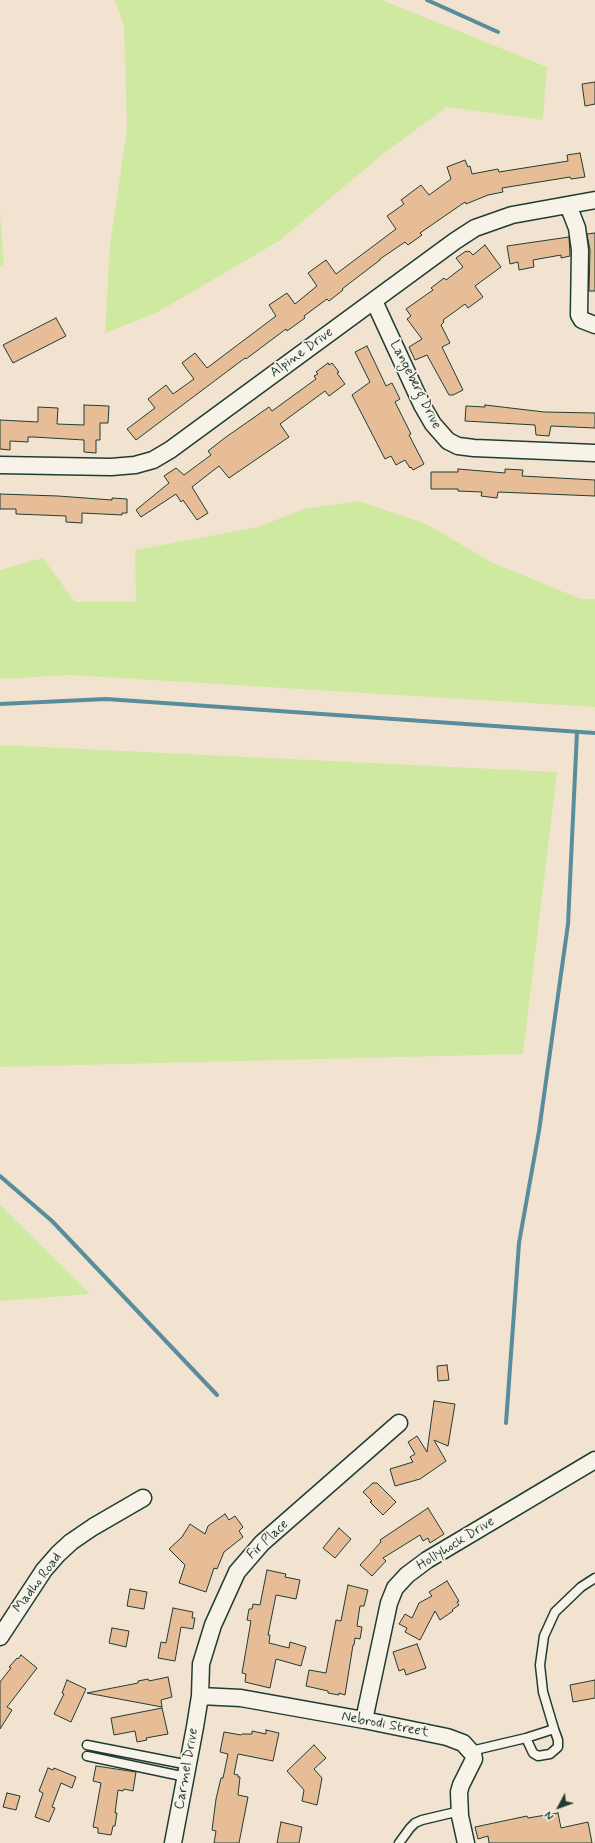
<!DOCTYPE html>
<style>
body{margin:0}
#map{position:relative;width:595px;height:1843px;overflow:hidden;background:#f2e3d0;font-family:Mynerve,sans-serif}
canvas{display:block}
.north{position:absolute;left:539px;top:1787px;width:40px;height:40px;-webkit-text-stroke:3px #f7f3e8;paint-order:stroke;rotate:229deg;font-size:11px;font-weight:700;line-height:16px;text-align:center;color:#1f3d34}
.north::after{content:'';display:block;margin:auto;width:14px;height:18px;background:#1f3d34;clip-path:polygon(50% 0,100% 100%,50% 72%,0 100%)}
</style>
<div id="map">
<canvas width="595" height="1843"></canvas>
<div class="north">N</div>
</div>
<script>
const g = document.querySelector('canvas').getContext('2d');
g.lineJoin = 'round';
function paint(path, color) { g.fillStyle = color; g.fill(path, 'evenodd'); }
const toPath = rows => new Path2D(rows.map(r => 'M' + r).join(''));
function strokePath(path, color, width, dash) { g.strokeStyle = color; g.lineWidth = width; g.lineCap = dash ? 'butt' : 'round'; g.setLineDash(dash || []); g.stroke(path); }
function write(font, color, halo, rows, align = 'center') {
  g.font = font + ' Mynerve,sans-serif'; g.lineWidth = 3.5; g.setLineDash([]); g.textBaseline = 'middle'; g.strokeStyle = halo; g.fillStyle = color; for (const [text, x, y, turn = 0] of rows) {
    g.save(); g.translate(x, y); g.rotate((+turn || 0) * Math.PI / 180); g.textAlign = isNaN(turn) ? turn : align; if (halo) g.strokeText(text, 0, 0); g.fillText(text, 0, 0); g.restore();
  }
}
paint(toPath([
 [115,0,382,0,547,67,543,120,447,107,383,154,279,241,156,313,105,333,110,244,127,130,124,27],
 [0,212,4,267,4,268,0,266],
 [359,501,426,524,493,563,581,599,595,599,595,707,70,675,0,679,0,570,43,558,75,602,136,602,135,550,258,527,304,509],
 [0,745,557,772,523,1054,0,1067],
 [0,1205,90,1294,0,1301]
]), '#cfeaa0');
strokePath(toPath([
 [427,0,498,32],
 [0,704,106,699,595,733],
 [0,1176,52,1221,217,1395],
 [506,1423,519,1243,539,1131,568,924,577,732]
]), '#598d9c', 4);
const building = toPath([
 [595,82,595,104,585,106,582,84,595,82],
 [580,153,585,177,571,179,570,177,502,188,503,192,488,195,466,204,465,202,420,233,422,235,408,245,405,242,380,259,380,260,342,289,343,290,329,301,327,299,304,316,305,318,287,331,286,329,246,359,245,358,136,440,127,429,155,408,148,399,166,385,173,394,194,379,182,363,195,353,207,368,276,316,269,305,287,293,295,304,317,286,308,273,326,260,336,274,396,229,387,216,404,204,401,200,421,185,429,195,451,179,447,167,465,160,468,167,470,166,472,174,498,169,499,172,568,161,567,155,580,153],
 [595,233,595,291,589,291,590,250,587,234,595,233],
 [569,237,570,256,561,258,561,255,533,260,534,267,519,270,518,262,510,264,507,246,569,237],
 [485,245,501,267,475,286,483,297,468,308,465,304,443,320,444,322,441,325,450,343,442,347,463,390,453,395,449,395,427,355,415,360,409,347,422,339,407,319,411,316,406,309,433,290,431,288,444,278,446,280,463,267,456,258,466,251,467,252,469,251,473,255,485,245],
 [56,318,66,336,13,363,3,345,56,318],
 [367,346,386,386,392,383,400,399,395,402,411,434,409,435,424,464,413,470,411,467,410,468,405,460,396,465,391,456,385,459,352,395,370,382,355,352,367,346],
 [328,363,329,365,332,363,339,372,337,373,345,384,329,396,325,391,280,424,289,437,229,478,219,466,192,487,208,513,197,520,183,500,181,502,176,494,141,517,136,510,169,483,164,476,176,468,184,475,211,455,208,451,226,437,269,407,272,411,316,379,314,376,318,374,316,372,328,363],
 [84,405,109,406,108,423,100,423,100,440,96,440,96,453,84,452,84,440,34,437,28,437,28,442,10,441,10,450,0,449,0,420,38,422,38,407,58,408,57,424,84,425,84,405],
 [485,405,544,412,595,413,595,428,551,426,549,436,536,435,535,425,465,421,466,406,485,407,485,405],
 [458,469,505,473,505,469,523,470,522,476,595,480,595,496,498,492,497,498,481,496,482,492,458,491,458,489,431,489,431,472,458,472,458,469],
 [0,494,58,496,112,500,112,498,127,499,127,513,122,513,122,515,82,513,82,523,66,522,66,516,16,514,16,509,0,509,0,494],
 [447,1365,449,1380,438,1381,437,1366,447,1365],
 [434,1401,455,1404,448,1446,434,1440,446,1461,420,1479,395,1486,390,1469,413,1462,410,1457,415,1454,408,1442,417,1436,427,1452,434,1401],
 [373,1483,377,1483,396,1502,383,1515,370,1502,372,1501,363,1492,373,1483],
 [428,1508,444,1534,430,1543,428,1538,423,1541,420,1535,383,1558,386,1561,372,1576,360,1565,381,1542,380,1540,428,1508],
 [225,1514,229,1520,235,1516,243,1527,239,1531,243,1537,224,1552,217,1569,214,1568,206,1592,179,1583,185,1565,169,1549,182,1537,190,1524,205,1534,208,1526,225,1514],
 [339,1528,351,1539,335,1558,323,1548,339,1528],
 [267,1570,286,1574,285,1577,300,1580,296,1599,276,1595,268,1635,270,1635,269,1643,289,1648,290,1642,306,1647,301,1666,276,1659,270,1688,245,1682,246,1674,242,1673,251,1621,247,1620,249,1609,252,1609,253,1604,260,1605,267,1570],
 [447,1581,459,1601,457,1602,459,1605,452,1610,453,1611,440,1620,435,1611,420,1640,405,1632,407,1628,399,1624,405,1614,412,1618,419,1603,432,1596,429,1592,447,1581],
 [348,1585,368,1590,364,1606,360,1606,357,1626,362,1627,360,1639,355,1638,354,1645,353,1645,345,1695,339,1693,339,1695,328,1693,328,1691,306,1686,309,1670,326,1673,336,1620,341,1621,348,1585],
 [130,1589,147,1592,144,1609,127,1606,130,1589],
 [173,1608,193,1612,192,1618,195,1618,193,1629,181,1627,175,1661,158,1658,161,1642,166,1643,173,1608],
 [112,1628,129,1631,126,1647,109,1643,112,1628],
 [417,1644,426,1668,406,1675,404,1669,399,1671,393,1652,417,1644],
 [21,1655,37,1668,7,1707,12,1710,0,1729,0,1682,11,1668,9,1667,17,1658,18,1659,21,1655],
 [168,1677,172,1697,161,1700,162,1707,87,1693,138,1683,138,1681,148,1679,149,1681,168,1677],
 [67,1680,86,1689,71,1722,54,1714,64,1694,62,1693,67,1680],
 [595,1680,595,1698,573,1702,570,1685,595,1680],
 [162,1708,168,1734,146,1738,147,1740,137,1742,135,1731,114,1735,111,1718,162,1708],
 [266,1730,279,1733,273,1761,238,1754,234,1774,238,1775,238,1777,240,1777,238,1795,248,1797,239,1843,214,1843,216,1831,212,1830,216,1799,221,1778,223,1778,228,1754,220,1752,224,1732,241,1735,242,1734,252,1734,252,1731,266,1734,266,1730],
 [314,1745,326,1758,314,1769,322,1778,317,1805,302,1801,304,1790,287,1771,314,1745],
 [96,1766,136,1772,133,1791,124,1789,123,1791,118,1790,115,1813,117,1813,115,1826,113,1826,111,1835,98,1833,98,1828,93,1827,101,1783,93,1781,96,1766],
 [48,1768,53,1770,54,1768,76,1777,72,1788,61,1783,52,1807,55,1808,49,1822,35,1817,43,1793,39,1791,48,1768],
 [7,1793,20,1796,16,1810,3,1807,7,1793],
 [558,1813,561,1828,588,1822,592,1843,489,1843,488,1836,478,1839,475,1827,527,1816,528,1818,558,1813],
 [281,1822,302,1827,299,1843,277,1843,281,1822]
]);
paint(building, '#e7bd97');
strokePath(building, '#1f3d34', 1);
const service = toPath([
 [526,1738,533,1753,538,1756,550,1754,558,1747,558,1740,554,1729],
 [87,1745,189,1765],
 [471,1751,526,1738,554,1729,543,1692,540,1665,544,1636,555,1612,581,1587,595,1578],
 [87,1756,186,1777],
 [399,1843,410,1828,415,1823,422,1820,460,1811]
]);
const minor = toPath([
 [568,205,577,228,580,250,579,315,582,320,595,325],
 [374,301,422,405,433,424,448,441,458,446,474,448,595,453],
 [0,465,111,467,135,465,153,460,170,450,455,241,475,228,512,215,595,200],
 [0,1637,44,1570,58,1554,71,1542,93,1527,143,1498],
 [200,1696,241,1698,364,1720,447,1737,463,1743,473,1754,474,1759,461,1785,459,1792,460,1816,466,1843],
 [364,1720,389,1603,395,1588,407,1575,427,1560,595,1460],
 [173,1843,195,1727,200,1696,201,1664,213,1625,237,1572,262,1543,399,1423]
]);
strokePath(service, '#1f3d34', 11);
strokePath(minor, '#1f3d34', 19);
strokePath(service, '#f7f3e8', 8);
strokePath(minor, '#f7f3e8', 16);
write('14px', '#1f3d34', '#f7f3e8', [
 ["Alpine Drive",302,353,-36],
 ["Langeberg Drive",415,385,63],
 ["Fir Place",268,1540,-43],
 ["Hollyhock Drive",456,1544,-32],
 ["Madho Road",38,1583,-53],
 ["Nebrodi Street",385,1725,11],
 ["Carmel Drive",187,1769,-80]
]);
</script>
